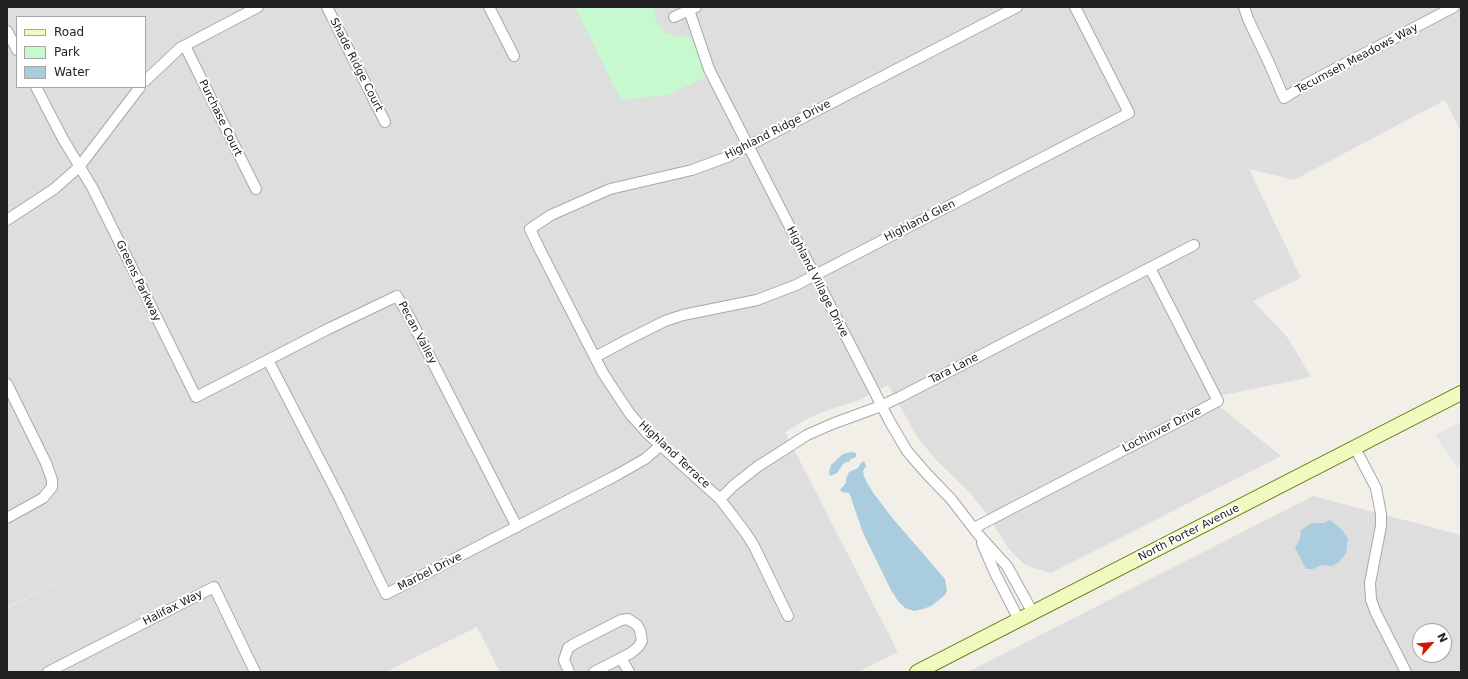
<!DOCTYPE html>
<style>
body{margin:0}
#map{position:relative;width:1468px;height:679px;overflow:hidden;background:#f1efe8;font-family:"DejaVu Sans",sans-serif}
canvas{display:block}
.frame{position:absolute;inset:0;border:8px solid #212121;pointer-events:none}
.legend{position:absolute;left:16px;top:16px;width:130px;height:72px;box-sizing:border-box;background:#fff;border:1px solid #a6a6a6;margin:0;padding:5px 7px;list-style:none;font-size:12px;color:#212121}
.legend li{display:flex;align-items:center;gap:8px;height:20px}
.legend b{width:20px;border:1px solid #a6a6a6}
.north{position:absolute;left:1412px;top:623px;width:40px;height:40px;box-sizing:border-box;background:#fff;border:1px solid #a6a6a6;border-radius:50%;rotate:63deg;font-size:11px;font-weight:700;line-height:16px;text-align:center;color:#212121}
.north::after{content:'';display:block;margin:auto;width:14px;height:18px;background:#d01902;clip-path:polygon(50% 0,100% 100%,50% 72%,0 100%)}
</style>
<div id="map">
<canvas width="1468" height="679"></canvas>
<div class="frame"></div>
<ul class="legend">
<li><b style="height:5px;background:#f0f9be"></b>Road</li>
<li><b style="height:11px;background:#c7f9d0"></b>Park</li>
<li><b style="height:11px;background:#a9ccde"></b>Water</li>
</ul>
<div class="north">N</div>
</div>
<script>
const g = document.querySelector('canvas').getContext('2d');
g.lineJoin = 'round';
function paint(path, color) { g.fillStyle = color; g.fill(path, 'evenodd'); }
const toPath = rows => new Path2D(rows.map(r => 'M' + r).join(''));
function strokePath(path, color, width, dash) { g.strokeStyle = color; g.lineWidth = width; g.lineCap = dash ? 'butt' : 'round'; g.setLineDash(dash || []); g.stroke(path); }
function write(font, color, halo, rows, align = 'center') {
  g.font = font + ' "DejaVu Sans",sans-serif'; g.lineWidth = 4; g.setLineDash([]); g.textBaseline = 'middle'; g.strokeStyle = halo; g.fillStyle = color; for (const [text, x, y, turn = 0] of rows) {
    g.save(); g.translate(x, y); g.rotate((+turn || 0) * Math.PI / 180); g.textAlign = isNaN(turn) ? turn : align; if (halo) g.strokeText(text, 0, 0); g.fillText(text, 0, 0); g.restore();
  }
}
paint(toPath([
 [7,7,1461,7,1461,132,1445,100,1294,180,1249,169,1301,278,1253,301,1288,338,1311,377,1209,398,1281,456,1051,573,1025,565,1009,549,987,514,969,492,936,460,918,438,888,385,857,401,822,412,807,419,785,432,898,652,858,672,500,672,477,627,386,672,7,672,7,608,108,557,7,607],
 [17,17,145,17,145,87,17,87],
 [1313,496,1461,535,1461,672,968,672],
 [1420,631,1444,631,1444,655,1420,655]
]), '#dfdede');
paint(toPath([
 [575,7,654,7,655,20,665,33,691,38,708,76,667,95,621,100]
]), '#c7f9d0');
paint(toPath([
 [1461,422,1461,465,1457,468,1435,435]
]), '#e5e5e5');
paint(toPath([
 [851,452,856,453,856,457,851,459,849,462,846,462,843,464,837,473,830,476,829,472,831,465,843,454],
 [864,461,866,466,863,471,864,476,867,483,874,494,894,520,945,579,947,591,944,596,931,606,923,609,914,611,905,608,898,601,891,590,863,533,850,495,849,493,842,492,840,490,846,483,846,479,849,472,858,468,861,463],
 [1330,520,1342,530,1348,539,1346,553,1340,561,1333,566,1322,565,1313,569,1306,569,1295,548,1300,539,1301,530,1312,523,1324,523]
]), '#a9ccde');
const street = toPath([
 [327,7,385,122],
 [489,7,514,56],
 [688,7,709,69,716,83,890,422,907,451,926,473,951,499,978,534,1007,566,1033,613],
 [1244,7,1248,19,1269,63,1284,98,1308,83,1454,7],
 [674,17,696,7],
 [7,31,17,50],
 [185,46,256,189],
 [145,81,180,48,258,7],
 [36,87,63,139,92,187,196,397,328,329,397,296,410,318,517,527],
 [7,220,54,189,79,167,140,87],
 [595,357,627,340,665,321,683,315,757,300,796,285,1129,113,1075,7],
 [268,360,339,497,386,594,615,476,645,459,661,445],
 [7,384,46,463,52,480,52,487,43,498,7,518],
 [1355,448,1376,488,1381,514,1381,526,1370,583,1371,600,1376,613,1406,672],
 [720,499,733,486,757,467,807,435,832,424,881,406,900,397,1194,245],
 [974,528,1218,401,1150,268],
 [982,543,995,573,1019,620],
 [788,616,754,546,745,532,720,499,647,433,630,414,618,396,603,373,585,338,540,250,530,229,551,215,610,189,692,170,727,157,1017,7],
 [621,658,629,672],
 [48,672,214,587,255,672],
 [569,672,564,660,568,648,574,644,621,620,628,619,637,625,640,630,642,641,638,647,631,653,594,672]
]);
const secondary = toPath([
 [917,672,1461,393]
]);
strokePath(street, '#a8a8a8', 12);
strokePath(secondary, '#617a06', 16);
strokePath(street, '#fff', 10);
strokePath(secondary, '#f0f9be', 14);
write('11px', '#212121', '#fff', [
 ["Tecumseh Meadows Way",1357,59,-28],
 ["Shade Ridge Court",356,65,63],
 ["Purchase Court",220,118,64],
 ["Highland Ridge Drive",778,130,-27],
 ["Highland Glen",920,221,-27],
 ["Greens Parkway",138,281,64],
 ["Highland Village Drive",817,282,63],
 ["Pecan Valley",417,333,62],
 ["Tara Lane",954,369,-27],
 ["Lochinver Drive",1162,430,-27],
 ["Highland Terrace",674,455,43],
 ["North Porter Avenue",1189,533,-27],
 ["Marbel Drive",430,572,-27],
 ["Halifax Way",173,608,-27]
]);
</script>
